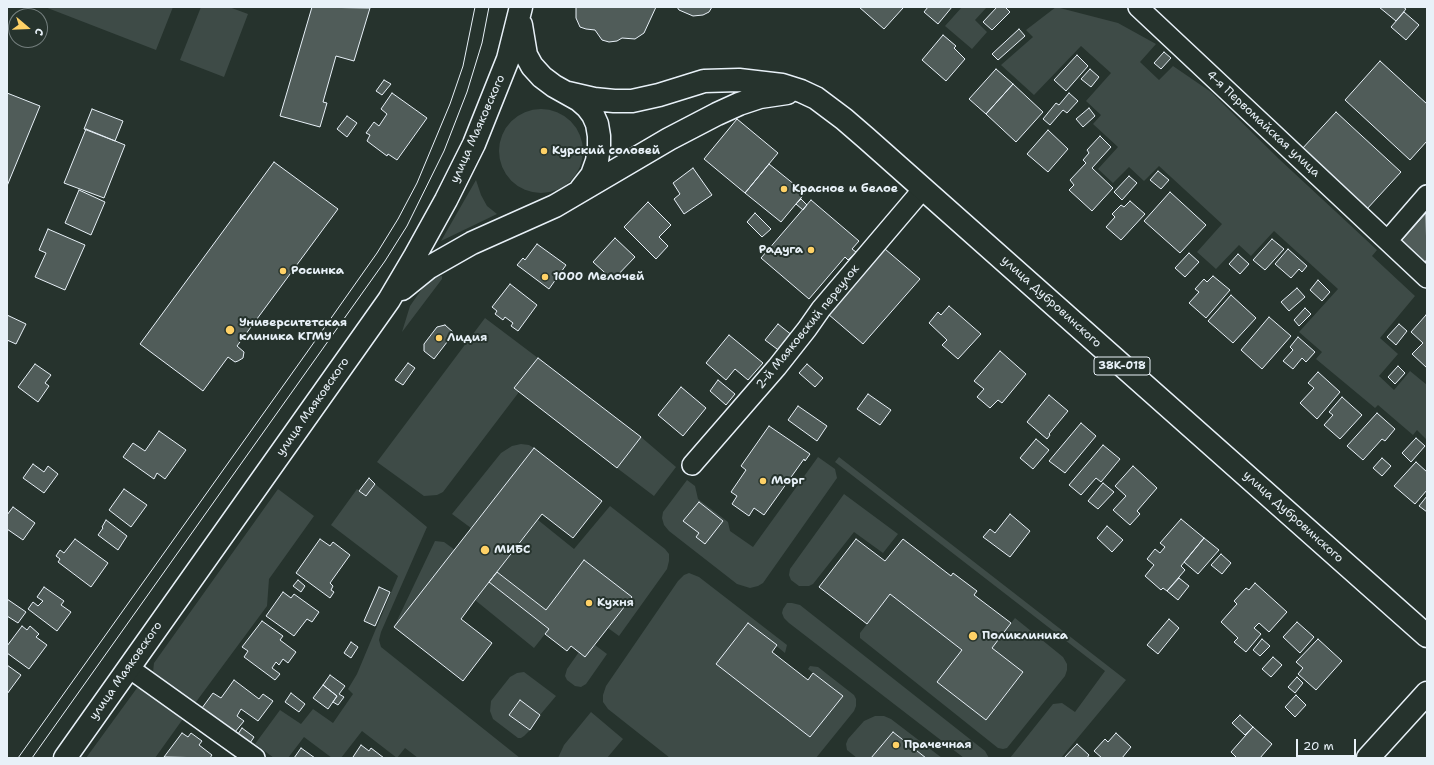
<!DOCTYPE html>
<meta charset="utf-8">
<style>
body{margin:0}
#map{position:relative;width:1434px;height:765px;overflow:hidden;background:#26332d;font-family:"Shantell Sans",sans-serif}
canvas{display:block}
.frame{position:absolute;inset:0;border:8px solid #e8f1f8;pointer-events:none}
.north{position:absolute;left:8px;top:8px;width:40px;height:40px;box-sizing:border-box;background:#26332d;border:1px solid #747f7e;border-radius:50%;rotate:109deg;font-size:11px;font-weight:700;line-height:16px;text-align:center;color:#e8f1f8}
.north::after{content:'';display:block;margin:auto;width:14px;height:18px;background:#ffd166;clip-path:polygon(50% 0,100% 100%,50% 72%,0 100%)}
.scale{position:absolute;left:1296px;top:739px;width:60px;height:18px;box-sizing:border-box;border:2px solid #e8f1f8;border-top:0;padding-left:5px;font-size:12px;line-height:14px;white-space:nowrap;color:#e8f1f8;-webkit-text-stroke:3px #26332d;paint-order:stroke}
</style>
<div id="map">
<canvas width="1434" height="765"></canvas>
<div class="frame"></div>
<div class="north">С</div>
<div class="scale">20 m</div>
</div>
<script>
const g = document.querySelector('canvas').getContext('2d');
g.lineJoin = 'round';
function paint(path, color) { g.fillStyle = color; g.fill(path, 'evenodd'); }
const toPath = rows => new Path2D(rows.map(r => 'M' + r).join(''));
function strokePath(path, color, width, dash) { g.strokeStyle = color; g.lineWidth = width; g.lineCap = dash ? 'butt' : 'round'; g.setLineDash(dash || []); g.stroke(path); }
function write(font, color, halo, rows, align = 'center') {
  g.font = font + ' "Shantell Sans",sans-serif'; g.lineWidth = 4; g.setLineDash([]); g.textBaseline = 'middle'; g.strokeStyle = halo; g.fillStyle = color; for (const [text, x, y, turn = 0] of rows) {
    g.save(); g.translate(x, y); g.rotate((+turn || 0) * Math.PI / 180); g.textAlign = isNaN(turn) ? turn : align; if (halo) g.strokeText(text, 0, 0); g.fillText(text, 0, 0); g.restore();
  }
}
paint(toPath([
 [45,7,173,7,156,50],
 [201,7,229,7,248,14,224,77,180,60],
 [962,7,987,7,975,20,987,32,972,49,945,26],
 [1056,7,1118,23,1156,44,1140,62,1159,80,1173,66,1211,92,1279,159,1377,250,1372,256,1415,296,1380,338,1398,354,1379,376,1394,390,1410,371,1427,385,1427,440,1417,430,1413,435,1378,405,1375,408,1316,359,1322,352,1299,332,1338,289,1274,231,1251,256,1239,245,1216,269,1197,252,1222,224,1159,166,1144,181,1129,167,1113,183,1098,169,1118,147,1093,124,1101,115,1086,101,1111,73,1081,46,1034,95,1001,65,1033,37,1026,30],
 '499 151a42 42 0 1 1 84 0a42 42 0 1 1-84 0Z',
 [476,180,481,195,487,206,497,214,441,241],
 [442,276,442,279,402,332,410,306,426,283,434,277],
 [485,318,538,358,514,388,519,392,443,492,437,495,424,496,377,462],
 [641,437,676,467,654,496,617,468],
 [521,444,529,445,534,448,471,528,452,514,501,453,512,446],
 [818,457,835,469,837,478,763,583,758,586,750,588,737,584,669,531,664,525,662,518,663,512,687,480,695,486,698,499,728,522,730,531,753,547],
 [839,457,1126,680,1061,758,1010,758,1053,704,1062,703,1075,712,1105,671,835,462],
 [375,484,427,527,381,632,379,640,381,647,520,758,418,758,405,748,397,758,362,731,341,758,332,758,304,737,288,758,274,758,255,744,280,710,301,724,313,709,333,723,353,694,348,689,357,674,398,576,331,525,357,489,366,496],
 [278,489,314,516,269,579,267,606,193,706,155,678,153,672,154,663],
 [844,494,898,534,883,553,854,532,813,584,809,586,799,586,791,580,789,575,790,569],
 [610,506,665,549,669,554,669,561,667,569,619,636,608,628,546,610,497,572,538,520,574,549],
 [435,541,444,542,455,550,394,627],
 [689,573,699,577,787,645,785,653,748,623,717,664,810,737,842,696,808,669,810,666,818,667,854,695,856,699,856,706,854,711,816,758,670,758,608,709,603,702,603,695,606,686,678,581,684,575],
 [489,582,549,629,534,648,475,600],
 [890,594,962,650,937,682,986,720,1023,673,992,648,1015,618,1063,657,1067,664,1067,670,1065,676,1007,748,1003,749,998,748,860,638,860,633],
 [787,603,792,603,800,605,985,751,989,758,964,758,789,623,784,618,782,613,783,609],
 [595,645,607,654,586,684,581,687,575,686,567,680,565,676,567,669,579,652,585,657],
 [524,672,556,696,540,715,520,700,509,715,530,730,524,736,521,738,518,738,493,719,490,711,491,701,510,677,517,673],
 [143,687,185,716,155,758,86,758,137,688],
 [591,712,623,739,607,758,558,758,564,745],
 [875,716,884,716,891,719,942,758,926,758,893,732,871,758,857,758,847,750,846,744,848,739,864,721]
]), '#3e4b47');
const building = toPath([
 [312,7,370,8,354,61,336,56,323,102,327,103,320,127,280,116,312,7],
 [576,7,656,7,644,33,635,39,622,38,617,41,609,42,602,40,595,30,586,29,580,27,576,18,576,7],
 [677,7,712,7,709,12,703,15,693,16,679,10,677,7],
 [859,7,902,7,903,8,884,29,859,7],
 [928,7,952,7,938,24,924,12,928,7],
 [997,7,1005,7,1010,12,992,30,983,22,997,7],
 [1379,7,1403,7,1406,9,1396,21,1379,7],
 [1404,12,1419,25,1406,40,1391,27,1404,12],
 [1019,29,1025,36,998,60,992,54,1019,29],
 [943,35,956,46,954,48,965,59,946,81,922,60,943,35],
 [1164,52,1171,58,1161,69,1154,63,1164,52],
 [1077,55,1088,66,1066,91,1054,80,1077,55],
 [1380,61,1427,104,1427,141,1410,160,1345,100,1380,61],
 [996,69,1013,84,986,114,969,99,996,69],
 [1090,69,1099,77,1091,87,1081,79,1090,69],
 [384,80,391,84,382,95,376,91,384,80],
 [1013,84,1043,112,1016,142,986,114,1013,84],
 [7,93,40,106,7,186,7,93],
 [392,93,427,118,397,160,388,154,387,156,367,141,370,135,366,133,374,122,379,126,387,114,381,109,392,93],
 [1069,93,1078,101,1067,113,1063,110,1050,125,1043,119,1056,103,1059,105,1069,93],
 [1089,108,1095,116,1083,127,1076,119,1089,108],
 [92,109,123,121,115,141,84,129,92,109],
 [1336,112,1401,172,1366,210,1301,150,1336,112],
 [347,116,357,123,347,137,337,129,347,116],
 [737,119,778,153,745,193,704,159,737,119],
 [86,129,125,145,104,198,64,183,86,129],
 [1048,130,1068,149,1048,172,1027,154,1048,130],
 [1100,136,1111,147,1092,168,1113,188,1092,211,1069,190,1074,185,1070,180,1086,163,1083,160,1089,153,1087,150,1100,136],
 [274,162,338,209,237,346,244,352,243,358,238,361,235,362,228,357,203,391,140,344,274,162],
 [769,164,805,193,781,222,745,193,769,164],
 [693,168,712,195,684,214,674,199,680,194,673,183,693,168],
 [1158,171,1169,180,1161,189,1150,180,1158,171],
 [1129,176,1137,183,1122,200,1114,192,1129,176],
 [79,190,105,202,91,235,65,223,79,190],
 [1170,192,1206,225,1180,253,1144,221,1170,192],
 [801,199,807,205,803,210,796,204,801,199],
 [811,200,859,241,852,249,856,252,848,260,845,257,809,299,761,258,811,200],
 [1130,201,1145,214,1121,240,1106,227,1115,217,1112,214,1121,205,1124,207,1130,201],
 [648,202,671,225,659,237,668,246,656,259,624,227,648,202],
 [755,213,771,229,762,237,747,222,755,213],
 [1426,213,1427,259,1425,262,1401,241,1426,213],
 [48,229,85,245,65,290,35,277,46,253,39,250,48,229],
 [615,238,635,257,613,280,593,262,615,238],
 [1272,239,1284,249,1265,270,1253,260,1272,239],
 [537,244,566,265,549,289,517,265,523,258,525,260,537,244],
 [885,249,920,279,863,344,828,314,885,249],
 [1288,249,1307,266,1302,272,1299,269,1291,278,1275,264,1288,249],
 [1189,253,1199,262,1185,277,1175,268,1189,253],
 [1238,254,1249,264,1240,274,1229,264,1238,254],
 [1213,276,1230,290,1206,318,1189,303,1199,292,1195,289,1204,279,1207,282,1213,276],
 [1318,280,1330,292,1322,301,1310,290,1318,280],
 [510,284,537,305,518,331,511,326,513,323,505,317,503,320,495,314,497,311,492,307,510,284],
 [1297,288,1305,297,1289,311,1281,302,1297,288],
 [1231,295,1256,318,1233,343,1208,321,1231,295],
 [949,306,981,334,958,359,942,345,947,340,929,323,938,312,941,315,949,306],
 [1305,308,1311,314,1299,326,1294,320,1305,308],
 [7,315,26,324,16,344,7,340,7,315],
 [1426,315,1427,316,1427,368,1412,354,1423,343,1411,332,1426,315],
 [1269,317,1291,336,1262,369,1241,350,1269,317],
 [778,324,793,336,781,352,765,340,778,324],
 [1399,324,1407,331,1396,345,1387,337,1399,324],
 [445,325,454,333,434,359,424,351,424,344,437,327,445,325],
 [729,335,763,363,748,380,735,369,726,380,706,363,729,335],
 [1298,337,1315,352,1306,362,1302,358,1293,369,1283,361,1293,350,1290,347,1298,337],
 [1000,351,1026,374,1002,403,998,400,990,408,977,397,984,389,974,381,1000,351],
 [538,358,641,437,617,468,514,388,538,358],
 [408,363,415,368,403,385,395,380,408,363],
 [35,364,51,375,45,383,49,386,38,402,18,387,35,364],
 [807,364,823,378,815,387,799,373,807,364],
 [1398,366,1405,373,1395,384,1388,377,1398,366],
 [1318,372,1340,392,1317,419,1300,403,1314,388,1308,383,1318,372],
 [718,380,735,394,726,405,710,391,718,380],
 [681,387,706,408,683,436,658,415,681,387],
 [868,394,891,410,880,425,857,409,868,394],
 [1049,395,1068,411,1049,434,1050,435,1047,439,1027,422,1049,395],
 [1342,397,1362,415,1340,439,1324,425,1333,415,1329,412,1342,397],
 [798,406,827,426,817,441,788,420,798,406],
 [1377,413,1395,429,1385,441,1382,439,1363,460,1347,446,1377,413],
 [1081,423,1096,436,1065,473,1049,461,1081,423],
 [769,426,810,454,805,461,804,459,764,515,754,508,749,516,732,504,737,496,731,492,746,470,741,466,769,426],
 [159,431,186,450,165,479,157,473,154,479,123,457,133,443,145,451,159,431],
 [1416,438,1425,446,1411,462,1402,453,1416,438],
 [1036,439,1049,450,1033,469,1020,458,1036,439],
 [1103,445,1120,459,1101,482,1096,478,1081,495,1069,485,1103,445],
 [534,448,602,501,573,538,542,514,475,600,461,619,492,643,463,681,394,627,534,448],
 [1382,458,1391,466,1382,476,1373,468,1382,458],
 [1416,462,1427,472,1427,490,1415,504,1394,486,1416,462],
 [33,464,44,472,48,466,58,474,44,493,23,478,33,464],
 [1133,466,1157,488,1137,511,1140,514,1130,525,1113,510,1126,496,1115,486,1133,466],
 [369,478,375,484,366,496,359,491,369,478],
 [1103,483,1114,492,1098,509,1088,501,1103,483],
 [124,489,147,505,131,527,109,510,124,489],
 [1427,496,1427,512,1419,506,1427,496],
 [699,502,723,521,705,544,696,537,699,533,683,521,699,502],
 [13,507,35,523,23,540,7,529,7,515,13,507],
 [1010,514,1030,531,1010,557,983,537,990,529,995,533,1010,514],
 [1181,519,1204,538,1181,566,1185,570,1167,591,1163,588,1161,590,1145,576,1154,565,1147,559,1155,549,1160,553,1165,547,1160,543,1181,519],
 [106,520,127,536,118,550,98,535,103,528,102,527,106,520],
 [1107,526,1123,540,1112,552,1097,538,1107,526],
 [1204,538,1219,550,1198,574,1184,562,1204,538],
 [75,539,108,563,91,587,58,562,60,559,56,556,60,550,64,553,75,539],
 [320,539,330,546,333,542,350,555,330,583,333,586,331,590,334,592,330,598,296,573,320,539],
 [856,539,885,561,903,539,951,576,953,573,977,591,974,595,1011,623,992,648,1023,672,986,720,937,682,962,650,890,594,867,624,819,587,856,539],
 [1221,554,1231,563,1222,574,1211,565,1221,554],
 [584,560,632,597,585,657,571,646,567,651,545,634,549,629,489,582,497,572,546,610,584,560],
 [1179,578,1189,586,1178,600,1167,591,1179,578],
 [298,580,305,586,301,592,293,586,298,580],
 [1255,583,1287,612,1269,632,1259,623,1254,628,1261,634,1246,652,1234,642,1238,638,1221,622,1237,604,1234,601,1246,588,1249,590,1255,583],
 [44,587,64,601,61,605,71,612,57,631,28,609,33,602,38,606,43,601,37,597,44,587],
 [379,587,390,592,375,626,364,621,379,587],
 [283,592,291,598,294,594,319,612,312,622,307,619,294,636,266,616,283,592],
 [7,599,26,612,18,623,7,616,7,599],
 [1169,619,1179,628,1158,654,1147,645,1169,619],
 [262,621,283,636,280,640,296,652,288,663,283,659,279,665,276,662,272,668,280,674,275,680,244,657,248,651,242,647,262,621],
 [1297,622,1314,637,1300,653,1283,637,1297,622],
 [748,623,777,645,772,652,808,680,813,673,843,696,810,737,716,664,748,623],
 [22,626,27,630,30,626,39,634,36,637,47,645,29,669,7,653,7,646,22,626],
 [1262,639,1270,646,1260,656,1253,650,1262,639],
 [1318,639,1342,661,1316,690,1298,674,1303,668,1296,662,1318,639],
 [351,642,358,647,351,658,344,653,351,642],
 [1273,657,1282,665,1271,677,1262,669,1273,657],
 [7,665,21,675,7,694,7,665],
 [330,675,345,686,339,694,344,697,338,705,333,702,337,696,323,685,330,675],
 [1297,677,1303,683,1295,693,1288,687,1297,677],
 [234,680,259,699,263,694,273,701,258,721,241,709,237,716,244,721,235,732,202,708,213,693,221,698,234,680],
 [323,685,337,696,328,709,313,698,323,685],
 [291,693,305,704,299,712,285,702,291,693],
 [1296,695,1306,705,1295,717,1285,707,1296,695],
 [520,700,540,715,530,730,509,715,520,700],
 [1240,715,1253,727,1245,735,1232,723,1240,715],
 [1253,727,1272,744,1260,758,1237,758,1231,752,1253,727],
 [242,728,254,737,250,743,238,734,242,728],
 [893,732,926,758,871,758,893,732],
 [182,733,188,737,191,733,202,741,199,745,212,755,210,758,164,757,182,733],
 [1116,733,1131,747,1122,758,1102,758,1094,751,1105,739,1108,742,1116,733],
 [1077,744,1089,755,1087,758,1064,758,1077,744],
 [361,745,369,751,371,748,384,758,355,758,353,757,361,745],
 [301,748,315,758,294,758,301,748]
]);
paint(building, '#505c59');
strokePath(building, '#e8f1f8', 1);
const minor = toPath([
 [1138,7,1427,278],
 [1388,240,1427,195],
 [692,465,777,367,807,329,821,309,923,189],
 [129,668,255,758]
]);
const tertiary = toPath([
 [1368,758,1427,693]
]);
const primary = toPath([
 [521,25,526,55,532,66,542,77,554,86,579,100,587,107,593,115,597,124,599,136,599,147,597,161,592,175,581,189],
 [568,93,594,99,614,101,632,101,659,95,704,81,739,80,782,85,801,91,816,98,844,119,866,138,1427,636],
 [402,289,428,268,472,243,555,206,669,139,717,114,739,104,760,97,787,93],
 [65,758,389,300,415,256,446,200,474,144,508,59,521,7]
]);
strokePath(minor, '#e8f1f8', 22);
strokePath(tertiary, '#e8f1f8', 25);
strokePath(primary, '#e8f1f8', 25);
strokePath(minor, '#26332d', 19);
strokePath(tertiary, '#26332d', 22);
strokePath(primary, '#26332d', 22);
strokePath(toPath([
 [18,758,310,348,377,253,398,219,417,183,450,104,463,66,475,7],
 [32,758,385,261,407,226,444,151,467,92,482,43,489,7]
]), '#e8f1f8', 1);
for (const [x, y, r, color] of [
 [544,151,4,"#ffd166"],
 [784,189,4,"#ffd166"],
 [811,250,4,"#ffd166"],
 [283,271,4,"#ffd166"],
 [545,277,4,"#ffd166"],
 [230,330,5,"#ffd166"],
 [439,338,4,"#ffd166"],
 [763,481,4,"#ffd166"],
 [485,550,5,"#ffd166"],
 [589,603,4,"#ffd166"],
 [973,636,5,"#ffd166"],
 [896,745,4,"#ffd166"]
]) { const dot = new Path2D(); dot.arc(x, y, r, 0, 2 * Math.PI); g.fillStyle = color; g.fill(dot); strokePath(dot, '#26332d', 1.5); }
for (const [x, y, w] of [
 [1122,366,56]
]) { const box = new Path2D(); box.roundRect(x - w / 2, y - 9, w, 18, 3); g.fillStyle = '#26332d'; g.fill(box); strokePath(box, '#e8f1f8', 1); }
write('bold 11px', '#e8f1f8', null, [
 ["38К-018",1122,366]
]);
write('12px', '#e8f1f8', '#26332d', [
 ["4-я Первомайская улица",1263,124,43],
 ["улица Маяковского",478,129,-66],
 ["улица Дубровинского",1051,302,42],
 ["2-й Маяковский переулок",808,327,-51],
 ["улица Маяковского",313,407,-55],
 ["улица Дубровинского",1293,517,42],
 ["улица Маяковского",126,671,-55]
]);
write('bold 12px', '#e8f1f8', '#26332d', [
 ["Курский соловей",552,151],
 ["Красное и белое",792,189],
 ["Радуга",803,250,"right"],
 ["Росинка",291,271],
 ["1000 Мелочей",553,277],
 ["Университетская",239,323],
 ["клиника КГМУ",239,337],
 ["Лидия",447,338],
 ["Морг",771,481],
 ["МИБС",494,550],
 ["Кухня",597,603],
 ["Поликлиника",982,636],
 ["Прачечная",904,745]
], 'left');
</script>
